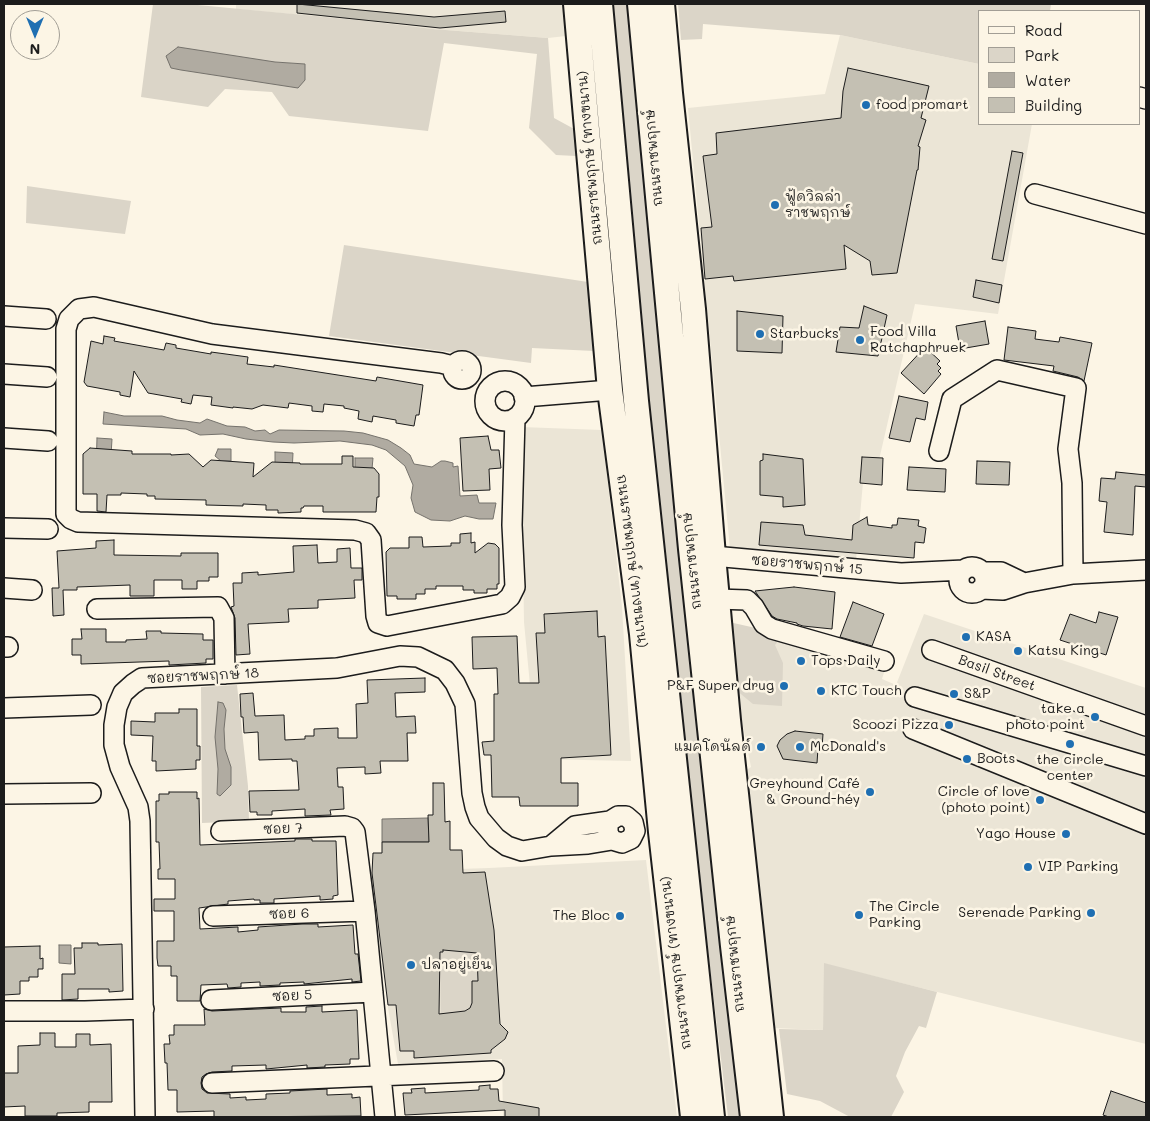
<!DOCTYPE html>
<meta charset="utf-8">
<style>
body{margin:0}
#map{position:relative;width:1150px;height:1121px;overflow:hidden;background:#fcf5e5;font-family:Mali,sans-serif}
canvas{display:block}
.frame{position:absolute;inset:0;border:5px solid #1c1c1c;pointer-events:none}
.legend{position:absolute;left:978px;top:10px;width:162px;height:115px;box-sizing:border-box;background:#fcf5e5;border:1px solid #a29e95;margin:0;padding:6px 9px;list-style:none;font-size:15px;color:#1c1c1c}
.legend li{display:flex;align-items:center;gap:10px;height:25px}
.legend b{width:25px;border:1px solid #a29e95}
.north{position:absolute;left:10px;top:10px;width:50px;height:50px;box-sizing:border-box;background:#fcf5e5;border:1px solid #a29e95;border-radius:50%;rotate:180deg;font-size:14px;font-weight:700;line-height:20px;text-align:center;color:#1c1c1c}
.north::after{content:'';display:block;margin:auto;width:18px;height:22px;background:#1f6fb2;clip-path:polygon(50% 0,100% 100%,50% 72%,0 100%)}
</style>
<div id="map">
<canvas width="1150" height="1121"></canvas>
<div class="frame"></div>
<ul class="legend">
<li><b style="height:6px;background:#fcf5e5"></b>Road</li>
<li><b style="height:14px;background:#dbd5c8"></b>Park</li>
<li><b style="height:14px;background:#b0aba1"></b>Water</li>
<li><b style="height:14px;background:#c4c0b3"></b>Building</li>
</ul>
<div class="north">N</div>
</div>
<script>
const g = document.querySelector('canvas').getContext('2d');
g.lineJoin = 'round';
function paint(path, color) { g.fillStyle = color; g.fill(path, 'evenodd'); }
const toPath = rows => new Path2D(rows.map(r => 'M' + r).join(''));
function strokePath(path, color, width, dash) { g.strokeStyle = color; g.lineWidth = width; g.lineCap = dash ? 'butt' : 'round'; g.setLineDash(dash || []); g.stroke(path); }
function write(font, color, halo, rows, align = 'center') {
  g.font = font + ' Mali,"Playpen Sans Thai",sans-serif'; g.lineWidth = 5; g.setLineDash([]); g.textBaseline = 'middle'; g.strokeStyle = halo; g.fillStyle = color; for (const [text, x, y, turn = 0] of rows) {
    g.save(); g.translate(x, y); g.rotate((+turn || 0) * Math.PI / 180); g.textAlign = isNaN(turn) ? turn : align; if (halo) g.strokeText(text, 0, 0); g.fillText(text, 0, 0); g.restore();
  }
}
paint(toPath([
 [236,4,564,4,566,36,548,38,433,29,368,21,236,9],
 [840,35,979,64,979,124,1032,124,998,314,915,304,879,460,865,460,856,560,730,549,688,108,825,94],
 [521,427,602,430,622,607,631,761,537,759,524,622],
 [924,614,1146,688,1146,1044,825,964,823,1030,773,1028,745,771,751,767,736,690,778,633,886,666,882,679,896,685],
 [646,860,677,1117,503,1117,502,1059,398,1064,388,1008,369,872,489,868]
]), '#ebe5d6');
paint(toPath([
 [153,4,187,4,368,21,433,29,548,38,554,118,576,130,576,156,556,155,529,128,537,54,444,43,428,131,289,116,272,92,225,89,208,107,141,97],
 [275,62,305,64,171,68],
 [612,4,628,4,644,188,718,924,741,1117,728,1117,705,926,668,593,643,346],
 [678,4,1051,4,1050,11,979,11,979,64,840,35,703,24,702,39,681,40],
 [27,186,131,201,125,234,26,223],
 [344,245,588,282,594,351,532,348,531,363,329,336],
 [729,622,778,633,779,640,775,645,783,663,782,706,753,704,736,690],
 [237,685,248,786,249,821,202,823,201,687],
 [440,890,477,953,478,981,472,981,472,1003,470,1008,465,1011,447,1013,441,1036,440,952,443,952],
 [824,963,937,992,926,1028,919,1026,905,1052,896,1076,904,1092,891,1117,850,1117,820,1101,787,1094,779,1029,823,1030]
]), '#dbd5c8');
const water = toPath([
 [178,47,275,62,305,64,305,80,298,88,181,70,171,68,166,56,178,47],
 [104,412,124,416,162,416,177,420,200,423,207,419,227,426,245,427,255,431,265,430,270,434,279,430,344,431,363,433,388,440,401,448,410,455,414,464,432,467,441,461,445,461,453,463,453,467,458,466,460,496,477,495,479,503,496,503,493,519,479,519,465,516,450,521,431,520,415,512,411,498,413,485,405,466,386,450,372,445,340,441,294,443,273,442,246,439,223,434,200,435,186,429,103,424,104,412],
 [97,438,112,439,110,472,96,471,97,438],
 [218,449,231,449,231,461,221,461,215,456,218,449],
 [275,452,293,453,292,473,275,464,275,452],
 [355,458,373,458,372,469,355,477,355,458],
 [218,702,223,703,226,710,224,729,225,749,231,767,231,785,220,796,217,794,218,769,215,737,218,702],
 [428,818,429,842,382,842,382,819,428,818],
 [59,945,71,945,71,964,59,963,59,945]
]);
paint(water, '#b0aba1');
strokePath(water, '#75726c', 1);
const building = toPath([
 [297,4,434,17,505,11,506,22,440,28,297,13,297,4],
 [848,68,929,86,921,118,926,120,918,146,920,147,918,170,917,170,897,273,872,275,870,261,844,245,846,269,734,281,733,276,705,279,701,228,712,227,703,156,717,154,716,133,841,118,843,91,848,68],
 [1012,151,1023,153,1003,261,992,259,1012,151],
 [976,280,1002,285,999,303,973,297,976,280],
 [864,306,887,315,878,356,836,352,840,327,859,328,864,306],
 [737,311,783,316,782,353,737,351,737,311],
 [985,321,989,344,960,349,956,326,985,321],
 [1008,327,1036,331,1035,339,1059,342,1060,337,1092,343,1084,381,1078,377,1053,371,1054,366,1004,360,1008,327],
 [104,336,115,338,114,341,164,350,166,343,176,345,176,348,211,354,211,352,248,357,247,364,274,367,274,365,376,381,377,377,423,385,419,415,416,415,414,426,396,423,396,420,373,416,372,422,358,419,359,411,344,408,344,406,324,404,323,412,312,411,312,406,289,403,288,408,263,405,252,409,233,407,233,408,211,405,212,397,193,395,191,404,181,402,182,399,148,393,134,371,130,397,120,395,120,392,87,386,84,382,91,341,103,344,104,336],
 [925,347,940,361,937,364,941,368,938,371,941,374,924,394,901,373,925,347],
 [899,396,928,402,925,420,916,418,910,442,889,438,899,396],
 [488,436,491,450,499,450,501,468,489,469,490,490,463,491,460,438,488,436],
 [90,448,132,451,132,454,171,454,171,455,189,454,203,467,211,460,254,463,253,477,272,462,300,463,300,464,342,464,342,456,353,456,353,467,374,468,379,474,379,497,377,497,376,512,323,512,323,506,304,506,303,508,301,508,301,512,278,513,278,510,266,510,266,505,243,504,243,506,206,505,206,500,155,499,155,496,147,496,147,494,121,493,121,495,107,495,106,512,97,511,97,494,83,494,83,454,90,448],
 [763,454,803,459,805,505,783,507,783,497,760,495,760,461,763,460,763,454],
 [862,457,883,458,882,485,860,483,862,457],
 [977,461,1010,462,1009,485,976,484,977,461],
 [909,467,946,469,945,492,907,490,909,467],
 [1116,472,1146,475,1146,487,1135,486,1133,535,1104,532,1107,502,1099,501,1101,478,1115,479,1116,472],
 [867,517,868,525,892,528,892,525,897,525,898,518,919,520,918,526,926,528,924,543,915,542,914,558,759,545,761,522,803,525,805,535,852,540,853,525,867,517],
 [471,533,471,543,475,542,475,553,488,543,495,544,499,548,499,584,497,584,497,589,487,589,487,593,474,593,474,590,463,590,463,586,436,586,436,589,425,589,425,594,416,594,416,599,397,599,397,596,387,596,386,552,390,548,409,548,409,537,422,537,423,547,451,546,451,543,460,543,460,534,471,533],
 [114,540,114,555,181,556,181,553,218,553,218,577,209,577,209,581,197,581,197,589,182,589,182,580,154,580,154,596,130,596,130,585,77,587,77,590,63,590,64,615,53,616,52,588,59,588,57,551,96,548,96,541,114,540],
 [317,545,318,563,337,562,337,549,350,548,351,568,362,568,362,580,354,580,355,598,318,600,318,608,288,609,289,622,248,624,250,654,236,655,235,618,231,607,234,606,233,583,242,583,242,573,258,572,258,575,294,572,293,546,317,545],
 [794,587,835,592,832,629,803,626,797,624,797,623,777,619,772,616,755,591,794,587],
 [853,602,884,614,872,646,840,637,853,602],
 [597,611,598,637,605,636,611,755,561,758,561,783,578,783,578,806,520,806,519,797,492,797,491,755,484,755,482,742,494,741,494,694,498,694,497,668,473,669,472,637,517,636,519,683,539,683,536,633,545,633,544,614,597,611],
 [1099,612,1118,617,1106,655,1060,640,1070,614,1096,623,1099,612],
 [81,629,106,629,106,642,126,642,126,640,147,639,146,631,161,631,161,633,203,634,203,640,213,640,213,659,206,659,206,663,169,665,169,661,81,664,81,655,72,655,72,639,82,639,81,629],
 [425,678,425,692,395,693,396,717,415,716,416,733,407,733,408,761,380,761,381,773,365,774,365,767,337,768,338,787,343,787,344,809,330,810,331,815,305,816,305,809,272,811,272,815,257,815,257,812,250,812,249,791,299,790,297,761,292,761,292,759,259,760,258,732,244,733,243,717,241,717,240,694,253,693,255,716,284,715,285,740,305,739,305,736,314,736,314,729,338,728,338,738,357,738,356,704,368,703,367,680,425,678],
 [179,709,197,709,197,746,200,746,200,760,196,760,196,769,156,771,156,761,152,761,153,736,131,735,131,721,155,722,155,713,179,713,179,709],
 [795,731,823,734,822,748,818,748,817,763,783,759,777,746,780,740,787,734,795,731],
 [433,783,444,783,445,822,450,821,450,850,462,850,463,873,485,872,494,930,500,1024,508,1032,505,1039,491,1050,491,1053,414,1058,414,1051,400,1051,396,1005,388,1005,372,873,373,853,382,853,382,842,429,842,428,815,433,815,433,783],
 [443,950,477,953,478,981,472,981,472,1003,470,1008,465,1011,439,1014,440,952,443,952,443,950],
 [169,792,197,792,197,799,199,798,200,845,295,841,295,839,312,839,312,841,336,841,338,895,333,896,333,899,320,900,320,896,274,899,274,903,260,903,260,900,254,900,254,899,228,901,228,904,199,908,200,929,238,927,238,932,258,930,258,927,302,924,318,924,318,927,353,925,355,954,358,954,361,981,352,982,352,979,304,984,304,982,280,983,280,985,260,986,260,982,241,983,241,987,228,988,227,984,201,985,200,1001,177,1001,177,976,171,976,171,966,158,966,157,958,157,941,174,941,174,911,154,911,154,899,175,899,175,879,158,879,158,869,160,869,159,842,156,842,156,801,159,801,159,794,169,794,169,792],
 [82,943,98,943,98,945,122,944,123,991,109,992,109,989,78,989,78,999,62,1000,62,974,75,974,74,948,82,948,82,943],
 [40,946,40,959,43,958,43,969,38,969,38,977,29,977,29,981,20,981,20,994,4,995,4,947,40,946],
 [322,1006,322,1012,357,1010,359,1059,350,1059,350,1064,325,1065,325,1067,307,1068,307,1065,266,1069,266,1065,232,1066,232,1071,212,1072,206,1074,202,1077,201,1083,202,1089,207,1093,230,1094,230,1098,246,1097,246,1100,266,1099,266,1094,290,1093,290,1091,327,1089,327,1095,352,1094,352,1098,360,1097,361,1116,214,1117,214,1111,177,1112,177,1090,168,1090,167,1063,165,1063,164,1044,170,1044,169,1035,174,1035,174,1025,205,1025,204,1009,212,1011,281,1008,281,1012,306,1012,306,1007,322,1006],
 [40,1033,55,1033,55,1047,76,1047,76,1034,90,1034,90,1045,111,1044,112,1102,89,1102,89,1112,57,1113,57,1116,25,1116,25,1106,4,1107,4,1073,18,1073,18,1046,40,1045,40,1033],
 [490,1085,490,1089,498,1089,499,1101,539,1108,539,1117,505,1117,505,1110,405,1115,403,1093,412,1093,411,1089,425,1088,425,1093,479,1090,479,1086,490,1085],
 [1111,1091,1146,1103,1146,1117,1109,1117,1103,1115,1111,1091]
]);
paint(building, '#c4c0b3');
strokePath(building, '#1c1c1c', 1);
const minor = toPath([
 [1139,97,1146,99],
 [1035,194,1146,224],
 [4,316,46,319],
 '453 370a9 9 0 1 1 18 0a9 9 0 1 1-18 0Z',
 [453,366,441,363,212,334,94,307,79,309,69,319,66,329,66,514,71,519,78,522,355,530,366,533,371,540,376,616,378,623,387,626,502,604,510,597,515,587,512,525,515,418],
 [4,374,47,377],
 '485 401a20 20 0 1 1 40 0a20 20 0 1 1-40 0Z',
 [524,397,610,390],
 [4,438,48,441],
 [939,451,952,399,997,370,1076,388,1068,449,1072,483,1073,574],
 [4,528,48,529],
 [713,556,901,573,964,570],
 '959 580a13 13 0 1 1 26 0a13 13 0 1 1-26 0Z',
 [982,572,1001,572,1024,583],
 [4,588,32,590],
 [981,589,1003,590,1024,583,1073,574,1146,570],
 [717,599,747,600,754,607,764,624,772,629,884,661],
 [97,609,218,607,224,618,225,674],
 [4,647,8,647],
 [932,650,1146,726],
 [915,697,1146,766],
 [4,708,91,705],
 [913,729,1146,824],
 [4,794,91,793],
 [221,831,345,826,352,828,355,832,365,911,385,1117],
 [551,846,575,826,610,821,618,816,626,816,633,822,635,831,631,839,622,843,612,840,608,833,608,824,610,821],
 [213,916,365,911],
 [211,1000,373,992],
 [4,1011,85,1011,144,1009],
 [212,1083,494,1071],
 [145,1117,140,821,138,807,120,767,114,745,114,725,117,707,123,693,133,684,142,678,337,668,400,656,418,657,445,670,455,683,465,704,472,793,475,807,479,818,496,838,507,846,522,851,551,846,588,844,612,840]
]);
const major = toPath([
 [576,4,610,390,642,634,661,832,693,1117],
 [600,4,636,401,712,1117],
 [640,4,691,549,733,946,753,1117],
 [662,4,670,93,693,309,713,556,728,720,771,1117]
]);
strokePath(minor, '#1c1c1c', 22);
strokePath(major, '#1c1c1c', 28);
strokePath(minor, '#fcf5e5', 19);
strokePath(major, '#fcf5e5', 24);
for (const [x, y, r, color] of [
 [866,105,5,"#1f6fb2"],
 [775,205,5,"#1f6fb2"],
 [760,334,5,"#1f6fb2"],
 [860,340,5,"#1f6fb2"],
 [966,637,5,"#1f6fb2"],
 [1018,651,5,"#1f6fb2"],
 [801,661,5,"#1f6fb2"],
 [784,686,5,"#1f6fb2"],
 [821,691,5,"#1f6fb2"],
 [954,694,5,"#1f6fb2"],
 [1095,717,5,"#1f6fb2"],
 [949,725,5,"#1f6fb2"],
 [1070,744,5,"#1f6fb2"],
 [761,747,5,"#1f6fb2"],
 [800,747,5,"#1f6fb2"],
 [967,759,5,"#1f6fb2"],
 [870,792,5,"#1f6fb2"],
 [1040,800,5,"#1f6fb2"],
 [1066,834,5,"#1f6fb2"],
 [1028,867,5,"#1f6fb2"],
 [1091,913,5,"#1f6fb2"],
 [859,915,5,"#1f6fb2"],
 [620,916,5,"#1f6fb2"],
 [411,965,5,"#1f6fb2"]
]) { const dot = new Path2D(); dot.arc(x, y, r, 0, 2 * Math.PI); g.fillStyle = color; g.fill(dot); strokePath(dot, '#fcf5e5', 2); }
write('14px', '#1c1c1c', '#fcf5e5', [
 ["food promart",876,105],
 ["ฟู้ดวิลล่า",785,197],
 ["ราชพฤกษ์",785,213],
 ["Food Villa",870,332],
 ["Ratchaphruek",870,348],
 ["Starbucks",770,334],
 ["KASA",976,637],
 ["Katsu King",1028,651],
 ["Tops Daily",811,661],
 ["P&F Super drug",774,686,"right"],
 ["KTC Touch",831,691],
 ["S&P",964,694],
 ["take a",1085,709,"right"],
 ["photo point",1085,725,"right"],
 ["Scoozi Pizza",939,725,"right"],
 ["แมคโดนัลด์",751,747,"right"],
 ["McDonald's",810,747],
 ["Boots",977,759],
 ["the circle",1070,760,"center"],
 ["center",1070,776,"center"],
 ["Greyhound Café",860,784,"right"],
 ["& Ground-héy",860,800,"right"],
 ["Circle of love",1030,792,"right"],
 ["(photo point)",1030,808,"right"],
 ["Yago House",1056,834,"right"],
 ["VIP Parking",1038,867],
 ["The Circle",869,907],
 ["Parking",869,923],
 ["Serenade Parking",1081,913,"right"],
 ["The Bloc",610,916,"right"],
 ["ปลาอยู่เย็น",421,965]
], 'left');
write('14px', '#1c1c1c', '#fcf5e5', [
 ["ถนนราชพฤกษ์ (ทางขนาน)",590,158,-95],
 ["ถนนราชพฤกษ์",654,158,-95],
 ["ถนนราชพฤกษ์ (ทางขนาน)",632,561,83],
 ["ถนนราชพฤกษ์",692,561,-96],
 ["ซอยราชพฤกษ์ 15",807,565,5],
 ["Basil Street",997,673,20],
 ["ซอยราชพฤกษ์ 18",203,676,-3],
 ["ซอย 7",283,829,-2],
 ["ซอย 6",289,914,-2],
 ["ถนนราชพฤกษ์ (ทางขนาน)",676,963,-97],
 ["ถนนราชพฤกษ์",735,964,-96],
 ["ซอย 5",292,996,-3]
]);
</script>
